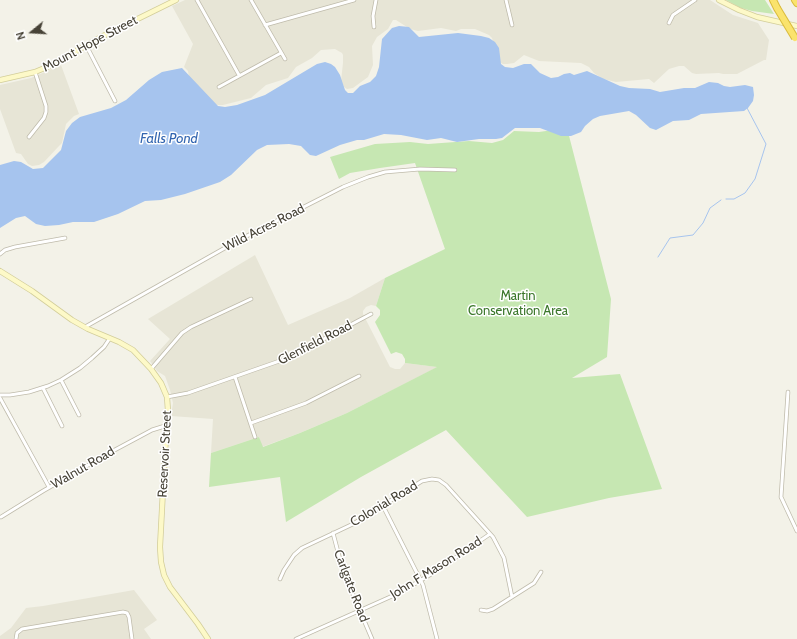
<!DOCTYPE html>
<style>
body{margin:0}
#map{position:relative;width:797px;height:639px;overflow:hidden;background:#f3f2e8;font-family:Cabin,sans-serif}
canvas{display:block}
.north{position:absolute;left:12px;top:12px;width:40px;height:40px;-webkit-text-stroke:3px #fff;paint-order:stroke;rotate:252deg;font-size:11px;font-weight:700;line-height:16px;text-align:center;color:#474337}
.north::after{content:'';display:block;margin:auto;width:14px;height:18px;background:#474337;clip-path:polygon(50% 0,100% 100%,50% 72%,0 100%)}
</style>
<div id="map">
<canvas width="797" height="639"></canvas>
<div class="north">N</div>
</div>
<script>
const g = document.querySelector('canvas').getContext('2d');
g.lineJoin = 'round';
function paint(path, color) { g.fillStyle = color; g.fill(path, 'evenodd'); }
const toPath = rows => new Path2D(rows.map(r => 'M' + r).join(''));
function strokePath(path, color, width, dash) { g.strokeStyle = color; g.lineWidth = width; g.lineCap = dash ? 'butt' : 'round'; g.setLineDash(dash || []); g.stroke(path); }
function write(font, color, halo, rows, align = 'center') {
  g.font = font + ' Cabin,sans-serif'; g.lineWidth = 3; g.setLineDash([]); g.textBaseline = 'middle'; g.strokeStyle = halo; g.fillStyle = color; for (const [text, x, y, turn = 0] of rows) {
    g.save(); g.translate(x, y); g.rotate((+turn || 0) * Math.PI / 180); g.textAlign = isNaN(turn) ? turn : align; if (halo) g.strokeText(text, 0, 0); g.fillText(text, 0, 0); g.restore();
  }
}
paint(toPath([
 [185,0,710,0,733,15,758,23,769,40,766,60,764,60,737,74,723,74,719,73,696,74,692,73,684,66,679,66,669,69,654,83,649,79,616,82,603,79,594,73,589,67,581,63,539,61,524,55,514,63,507,64,503,64,499,62,492,38,489,35,475,29,461,29,456,31,441,28,418,31,410,29,396,20,393,20,388,29,377,37,372,46,373,65,368,77,353,88,347,89,344,87,341,81,343,63,343,55,342,53,335,49,321,50,312,58,296,67,288,78,266,85,251,98,223,105,218,105,212,104,189,77,188,71,184,67,193,44,172,6],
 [61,65,79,114,74,116,66,124,62,143,59,146,44,162,39,165,32,166,28,164,21,154,16,153,0,109,0,85,31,78],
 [255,255,288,325,350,298,385,278,376,306,371,305,366,307,363,311,363,314,390,367,395,369,400,369,405,363,438,367,347,413,300,433,262,447,259,437,211,453,213,419,171,416,173,403,170,390,165,376,157,371,150,361,170,339,148,319],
 [134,590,157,620,144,629,151,639,0,639,0,636,11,628,26,608,43,606]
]), '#e7e5d6');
paint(toPath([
 [726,0,765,0,774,14,752,11,741,8],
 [567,128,611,299,607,357,572,378,620,374,662,489,609,498,527,517,446,430,361,477,286,522,280,477,209,487,211,453,259,437,263,447,300,433,347,413,437,367,405,363,405,359,402,354,396,352,391,354,375,322,380,315,380,310,376,306,385,278,445,249,415,163,380,168,350,173,339,179,330,157,375,144,410,142,428,144,469,141,492,143,503,140,514,131,539,132]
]), '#c6e7b2');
paint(toPath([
 [399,26,409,27,419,37,458,33,481,36,489,38,495,42,499,48,501,64,505,67,513,68,524,64,531,64,540,73,551,78,558,77,564,74,570,73,574,75,587,71,620,86,629,88,650,89,660,92,684,88,695,88,709,82,718,83,724,86,730,87,745,85,753,87,754,95,753,101,748,108,744,111,701,114,689,120,673,121,656,130,650,128,636,115,629,111,600,116,593,119,585,126,581,132,571,136,561,136,540,128,515,128,502,138,496,139,479,139,457,142,441,138,427,140,401,135,384,134,364,140,357,140,340,145,316,156,310,155,301,146,289,144,267,145,257,150,231,175,220,182,185,194,161,200,145,201,118,214,94,222,73,222,59,225,45,226,36,224,25,216,16,218,0,228,0,165,14,161,21,162,33,169,43,168,61,150,66,131,72,123,80,117,111,108,126,100,149,80,162,72,182,68,218,106,225,107,237,105,265,95,317,64,325,62,331,64,335,67,340,75,345,90,348,93,353,93,360,86,370,82,376,76,379,67,382,39,392,28]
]), '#a6c4ee');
strokePath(toPath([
 [726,199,734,199,745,193,755,179,766,144,747,108],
 [658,257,670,238,693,235,703,223,710,208,721,200]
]), '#a6c4ee', 1);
const street = toPath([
 [197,0,239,75],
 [251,0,285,59],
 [506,0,512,25],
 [669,23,673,15,695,0],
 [265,25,354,0],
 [374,27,373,16,376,0],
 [86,45,115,101],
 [219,87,281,53],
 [29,137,44,118,46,112,46,106,35,72],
 [0,254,5,250,15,247,65,238],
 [85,327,239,240,343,187,368,177,385,172,420,169,455,170],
 [151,369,182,333,191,327,251,299],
 [235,377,255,437],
 [61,380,79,415],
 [43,388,62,426],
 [788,392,781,497,797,531],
 [0,395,10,395,29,392,48,386,61,380,80,368,92,358,104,347,110,338],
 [167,397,188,393,288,358,371,314],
 [0,398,49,487],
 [251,423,306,403,359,376],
 [383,506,423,585,437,639],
 [1,517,43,491,111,452,152,430,168,425],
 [333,533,343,571,372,639],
 [280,579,284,570,294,555,302,548,353,524,422,481,432,479,439,480,446,485,493,537,504,558,512,597],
 [481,610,487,611,493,609,534,583,541,572],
 [16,639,17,633,22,629,123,612,127,613,129,617,132,639],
 [296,639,399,593,433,573,490,534]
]);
const secondary = toPath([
 [719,0,739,10,757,17,797,26],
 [0,80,35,72,47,67,105,35,176,0],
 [0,271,32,291,72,320,88,329,119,342,133,350,151,369,161,383,167,397,168,411,165,452,160,547,161,562,164,575,170,587,198,624,208,639]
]);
const highway = toPath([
 [773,0,777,8],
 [795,0,797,3]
]);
strokePath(street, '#bfbbab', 4.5);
strokePath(secondary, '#d2cd99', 6);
strokePath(highway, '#d9bb3c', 8);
strokePath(street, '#fff', 3);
strokePath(secondary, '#fdf9c8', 4.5);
strokePath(highway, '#fae36d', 6);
const highwayBridge = toPath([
 [777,8,795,38]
]);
strokePath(highwayBridge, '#d9bb3c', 8, []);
strokePath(highwayBridge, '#fae36d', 6);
write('13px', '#474337', '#fff', [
 ["Mount Hope Street",90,44,-28],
 ["Wild Acres Road",264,228,-27],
 ["Glenfield Road",315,343,-27],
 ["Reservoir Street",165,454,-87],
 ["Walnut Road",83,468,-30],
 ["Colonial Road",384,504,-31],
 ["John F Mason Road",436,568,-32],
 ["Carlgate Road",351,586,69]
]);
write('13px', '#3b772b', '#fff', [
 ["Martin",518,296],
 ["Conservation Area",518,311]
]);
write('italic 14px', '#3265b0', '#fff', [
 ["Falls Pond",169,139]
]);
</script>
